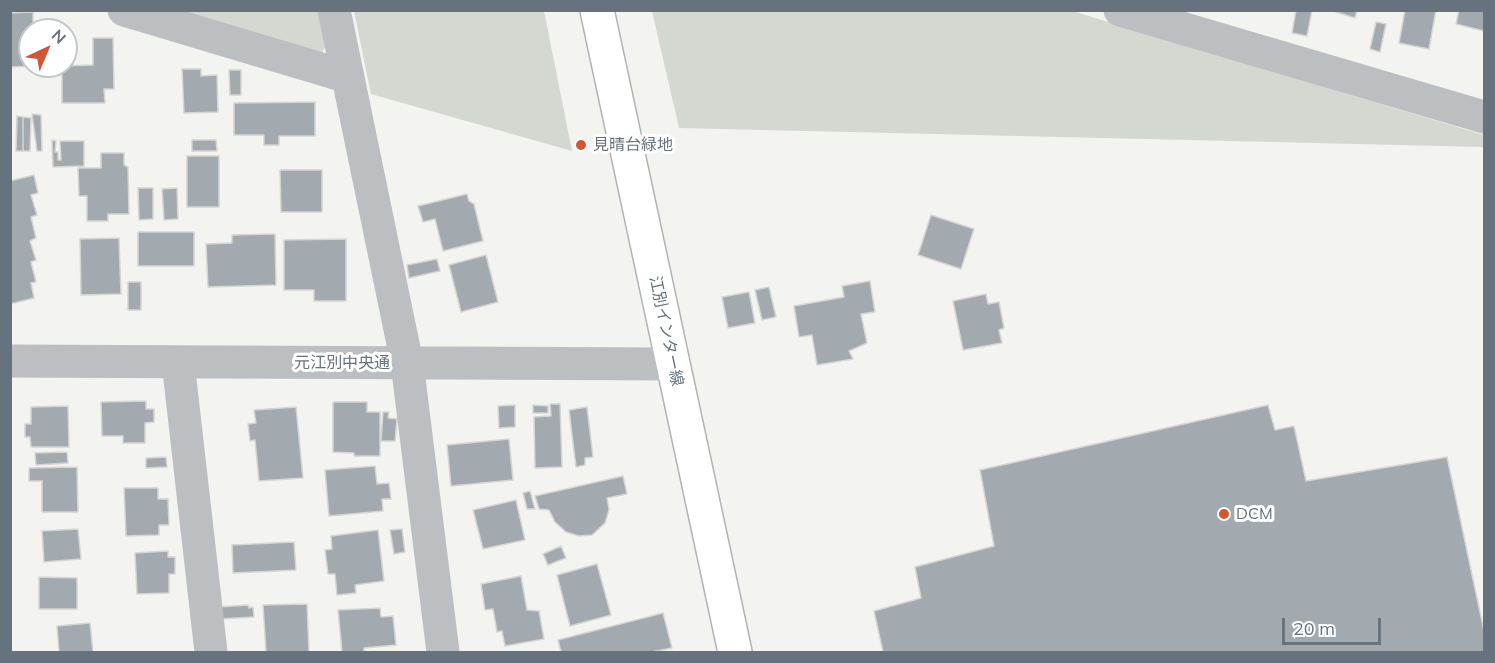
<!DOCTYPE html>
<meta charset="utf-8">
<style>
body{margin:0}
#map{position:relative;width:1495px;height:663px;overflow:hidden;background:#f3f3f0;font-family:Mulish,sans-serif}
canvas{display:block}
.frame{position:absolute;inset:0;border:12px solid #66737e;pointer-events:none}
.north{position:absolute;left:18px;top:18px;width:60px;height:60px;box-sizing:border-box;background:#fff;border:2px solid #c2c7cb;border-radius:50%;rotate:44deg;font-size:16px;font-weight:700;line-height:24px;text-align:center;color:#66737e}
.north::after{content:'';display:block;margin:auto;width:21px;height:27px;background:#cf5735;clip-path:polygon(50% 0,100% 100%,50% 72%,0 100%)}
.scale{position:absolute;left:1282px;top:618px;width:99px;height:27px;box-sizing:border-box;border:3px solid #66737e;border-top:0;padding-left:8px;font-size:18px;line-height:21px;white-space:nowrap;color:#66737e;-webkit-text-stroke:4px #fff;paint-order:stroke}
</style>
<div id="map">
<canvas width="1495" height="663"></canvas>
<div class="frame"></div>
<div class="north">N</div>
<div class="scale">20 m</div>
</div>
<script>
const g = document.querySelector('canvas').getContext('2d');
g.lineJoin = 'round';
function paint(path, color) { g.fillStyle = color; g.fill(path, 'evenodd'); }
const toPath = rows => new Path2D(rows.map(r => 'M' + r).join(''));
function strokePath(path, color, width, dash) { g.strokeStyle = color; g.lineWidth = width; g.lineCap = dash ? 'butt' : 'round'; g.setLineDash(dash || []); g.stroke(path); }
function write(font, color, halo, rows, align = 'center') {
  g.font = font + ' Mulish,"Noto Sans JP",sans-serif'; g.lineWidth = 6; g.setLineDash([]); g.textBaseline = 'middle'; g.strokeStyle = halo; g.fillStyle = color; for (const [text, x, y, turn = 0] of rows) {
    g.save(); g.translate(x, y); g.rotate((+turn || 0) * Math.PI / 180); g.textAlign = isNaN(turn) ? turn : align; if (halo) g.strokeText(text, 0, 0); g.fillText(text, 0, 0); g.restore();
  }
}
paint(toPath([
 [153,11,321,11,328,42,321,54],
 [354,11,544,11,572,151,371,94],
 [652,11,1072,11,1484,135,1484,147,679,128]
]), '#d3d8d0');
const building = toPath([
 [10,10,12,13,33,12,33,30,35,30,30,30,30,66,36,66,10,67,10,10],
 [1296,10,1312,10,1307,36,1292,33,1296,10],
 [1330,10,1357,10,1355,18,1330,10],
 [1405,10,1436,10,1429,49,1399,43,1405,10],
 [1459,10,1484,10,1484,31,1456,24,1459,10],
 [1376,22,1386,24,1380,52,1370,49,1376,22],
 [93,38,113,38,114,89,104,89,105,103,62,103,62,66,93,65,93,38],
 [182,69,201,69,201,76,217,75,218,112,184,113,182,69],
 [229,70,241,70,241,95,230,95,229,70],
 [315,102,315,136,279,136,279,145,264,145,264,135,234,135,234,103,315,102],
 [32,114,41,115,42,151,37,151,32,114],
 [17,116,23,117,23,151,16,151,17,116],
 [23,117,31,118,30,151,23,151,23,117],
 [52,140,56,141,55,152,58,152,58,160,61,160,60,141,84,141,84,166,53,167,52,140],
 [192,140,216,140,217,151,192,151,192,140],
 [101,153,124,153,124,165,128,167,129,214,108,214,108,221,87,221,87,196,79,196,78,168,101,168,101,153],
 [187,156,219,156,219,207,187,207,187,156],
 [280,170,322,170,322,212,281,212,280,170],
 [34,175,38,193,31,195,37,215,31,217,36,238,30,241,36,260,31,262,36,282,31,283,34,298,10,304,10,181,34,175],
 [138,188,153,188,153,219,139,220,138,188],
 [177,188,178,219,164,220,162,189,177,188],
 [467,194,469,201,474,204,483,241,443,251,435,219,423,222,418,206,467,194],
 [931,215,974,229,961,269,918,255,931,215],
 [138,232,194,232,194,266,138,266,138,232],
 [275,234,276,285,208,287,206,244,232,243,232,235,275,234],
 [119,238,121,294,81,295,80,239,119,238],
 [346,239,346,301,314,301,314,290,284,290,284,240,346,239],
 [486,255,498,302,461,312,449,265,486,255],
 [437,259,440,271,409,278,407,265,437,259],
 [870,281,875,312,861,314,867,343,849,351,853,359,817,365,812,335,799,337,794,306,844,297,842,286,870,281],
 [128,282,141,282,141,310,128,310,128,282],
 [769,287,776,317,762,320,755,290,769,287],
 [749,292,755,323,728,328,722,297,749,292],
 [986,294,988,304,999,302,1004,328,999,330,1002,343,963,350,953,301,986,294],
 [146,401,146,409,154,409,154,422,145,423,145,443,123,443,123,436,102,436,101,402,146,401],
 [333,402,367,402,367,412,380,412,380,456,354,456,354,453,333,452,333,402],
 [550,404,560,404,562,467,535,468,534,417,551,416,550,404],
 [515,405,515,427,499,428,498,406,515,405],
 [533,405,548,406,548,413,533,413,533,405],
 [1268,405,1275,430,1294,426,1306,481,1447,457,1484,631,1484,652,883,652,874,611,921,598,915,567,994,546,980,470,1268,405],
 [68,406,69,447,31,447,30,437,25,437,25,424,31,424,31,407,68,406],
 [296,407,303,478,259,481,255,440,250,441,248,424,256,423,254,410,296,407],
 [587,407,593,457,585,458,585,465,576,467,569,410,587,407],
 [383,412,389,412,388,418,397,419,395,441,381,441,383,412],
 [509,439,513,480,451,486,447,445,509,439],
 [67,452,68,463,36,465,35,453,67,452],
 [166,457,167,467,146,468,146,458,166,457],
 [375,466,377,484,389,483,391,499,382,499,383,511,329,516,325,470,375,466],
 [77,467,78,512,42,512,42,481,29,481,29,468,77,467],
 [623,476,627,494,607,498,609,510,605,523,592,535,579,536,566,532,555,522,549,510,539,509,535,496,623,476],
 [124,488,158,488,158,499,168,499,169,525,159,525,159,535,126,536,124,488],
 [530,491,535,509,527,509,523,493,530,491],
 [516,500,525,540,483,549,473,510,516,500],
 [78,529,81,559,44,562,42,531,78,529],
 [402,529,405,552,394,554,390,530,402,529],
 [378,530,384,581,355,585,356,593,337,595,335,574,328,574,325,550,332,549,331,536,378,530],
 [294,542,296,570,233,573,232,545,294,542],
 [561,546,566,558,548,565,543,554,561,546],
 [168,551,168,557,175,557,175,574,169,574,169,593,137,594,135,553,168,551],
 [597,564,611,615,570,626,557,575,597,564],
 [521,576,527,610,539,611,544,639,505,646,502,631,497,632,493,609,485,610,481,584,521,576],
 [39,577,77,578,77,609,39,609,39,577],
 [307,604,309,652,266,652,263,605,307,604],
 [248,605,249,608,253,607,254,617,219,619,219,607,248,605],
 [380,608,381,617,393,616,396,645,364,648,364,652,342,652,338,610,380,608],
 [663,613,672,648,652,652,561,652,558,640,663,613],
 [90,623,93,652,59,652,57,626,90,623]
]);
paint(building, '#a3aaaf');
strokePath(building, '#d5d5d3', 1.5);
const major = toPath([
 [597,10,735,652]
]);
strokePath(major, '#afb3b6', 36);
strokePath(toPath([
 [124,10,348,77],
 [334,10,407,363,443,652],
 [1120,10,1484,117],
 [10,361,673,364],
 [178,362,211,652]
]), '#bbbfc2', 33);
strokePath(major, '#fff', 33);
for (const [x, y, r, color] of [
 [581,145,6,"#cf5735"],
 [1224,514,6,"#cf5735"]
]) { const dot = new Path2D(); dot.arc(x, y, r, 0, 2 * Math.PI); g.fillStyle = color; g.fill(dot); strokePath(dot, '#fff', 2); }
write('16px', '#66737e', '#fff', [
 ["見晴台緑地",593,145],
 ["DCM",1236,514]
], 'left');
write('16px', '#66737e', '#fff', [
 ["江別インター線",666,331,78],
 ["元江別中央通",342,363]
]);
</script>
